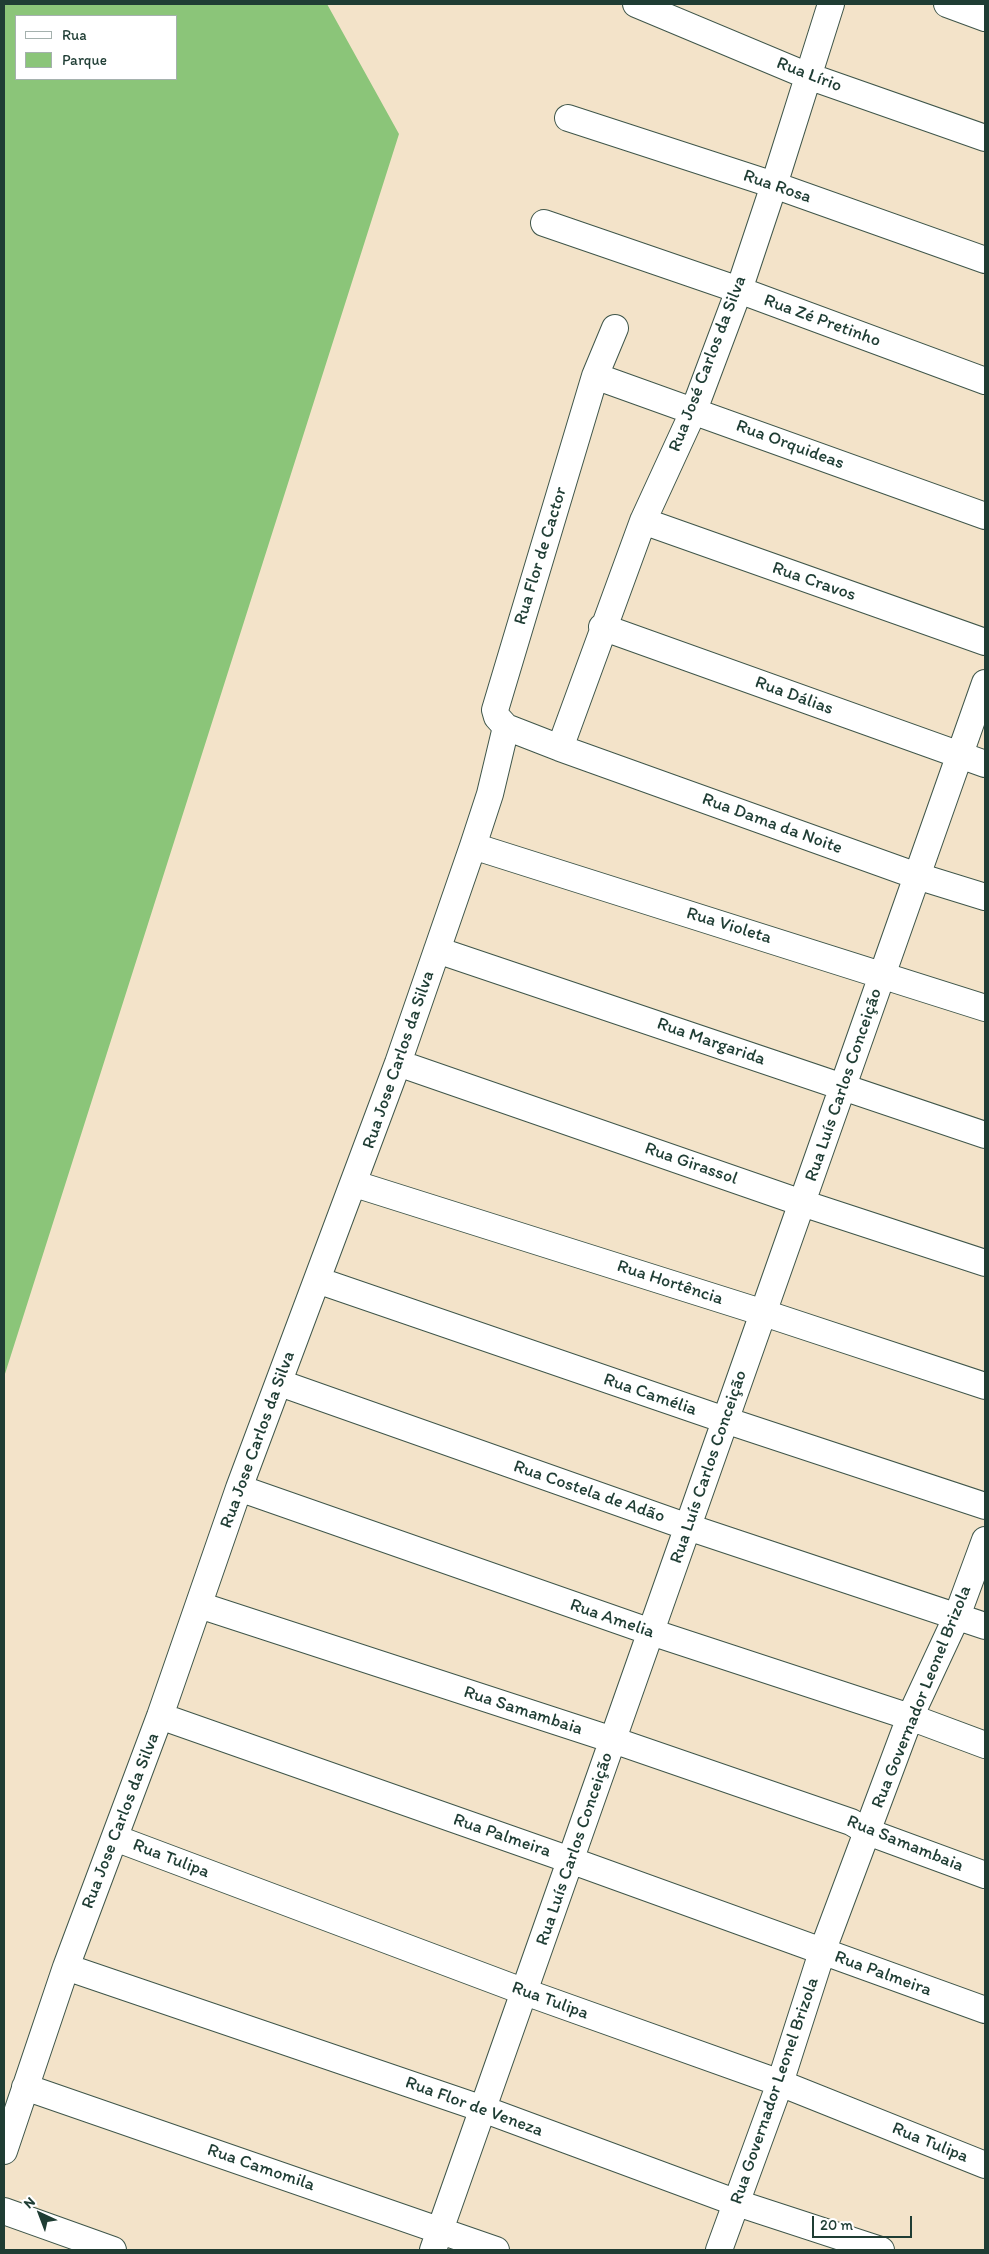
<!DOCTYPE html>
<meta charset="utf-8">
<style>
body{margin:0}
#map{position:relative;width:989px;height:2254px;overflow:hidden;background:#f3e3c9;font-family:Itim,sans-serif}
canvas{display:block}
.frame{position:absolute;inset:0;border:5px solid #1f3d34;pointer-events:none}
.legend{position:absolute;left:15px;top:15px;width:162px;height:65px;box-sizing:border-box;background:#fff;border:1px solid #a5b1ae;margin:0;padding:6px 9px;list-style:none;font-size:15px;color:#1f3d34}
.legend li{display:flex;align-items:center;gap:10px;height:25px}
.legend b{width:25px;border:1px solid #a5b1ae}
.north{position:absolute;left:15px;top:2189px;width:50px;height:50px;-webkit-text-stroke:4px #fff;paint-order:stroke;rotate:317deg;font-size:14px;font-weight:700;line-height:20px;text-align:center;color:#1f3d34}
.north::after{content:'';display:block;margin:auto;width:18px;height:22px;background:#1f3d34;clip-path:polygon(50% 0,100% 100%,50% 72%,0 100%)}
.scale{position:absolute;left:812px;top:2216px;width:100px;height:22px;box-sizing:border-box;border:2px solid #1f3d34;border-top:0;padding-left:6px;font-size:15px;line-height:18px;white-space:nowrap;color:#1f3d34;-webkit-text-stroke:4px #fff;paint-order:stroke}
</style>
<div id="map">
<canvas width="989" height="2254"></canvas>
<div class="frame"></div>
<ul class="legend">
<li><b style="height:6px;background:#fff"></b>Rua</li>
<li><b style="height:14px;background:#8bc579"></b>Parque</li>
</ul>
<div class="north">N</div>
<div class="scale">20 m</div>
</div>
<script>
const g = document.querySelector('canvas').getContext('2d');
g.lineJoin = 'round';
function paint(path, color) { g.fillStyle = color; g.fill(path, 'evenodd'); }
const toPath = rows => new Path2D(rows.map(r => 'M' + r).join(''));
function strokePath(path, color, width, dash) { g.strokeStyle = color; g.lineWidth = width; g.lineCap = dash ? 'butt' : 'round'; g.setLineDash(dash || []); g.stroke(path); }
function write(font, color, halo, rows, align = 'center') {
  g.font = font + ' Itim,sans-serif'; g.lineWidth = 4.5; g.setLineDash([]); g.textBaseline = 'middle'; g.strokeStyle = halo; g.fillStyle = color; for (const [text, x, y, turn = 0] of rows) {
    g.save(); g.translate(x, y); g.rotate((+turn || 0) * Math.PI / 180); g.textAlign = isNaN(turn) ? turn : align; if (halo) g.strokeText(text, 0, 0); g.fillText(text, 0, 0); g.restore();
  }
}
paint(toPath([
 [4,4,327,4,399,134,4,1377],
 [16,16,176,16,176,79,16,79]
]), '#8bc579');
const minor = toPath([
 [636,4,808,76,985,138],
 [947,4,985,18],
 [568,118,774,185,985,260],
 [544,223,739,290,985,381],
 [615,328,595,376,495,710,497,717,506,727,560,748,917,876,985,897],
 [595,376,985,516],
 [643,521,985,642],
 [602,627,985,764],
 [560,748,643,521,694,410,739,290,774,185,831,4],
 [473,846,985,1008],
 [437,950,985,1135],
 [398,1063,802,1203,985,1263],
 [355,1184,764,1313,985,1386],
 [317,1280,725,1420,985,1506],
 [280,1383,688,1527,985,1626],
 [239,1488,651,1632,910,1717,985,1745],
 [199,1605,613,1740,851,1822,868,1832,985,1875],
 [160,1716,570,1860,985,2010],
 [115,1838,525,1992,780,2083,985,2165],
 [66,1967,483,2109,737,2203,881,2250],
 [25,2087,496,2250],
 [4,2151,66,1967,160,1716,239,1488,398,1063,473,846,490,794,506,727],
 [4,2211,113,2250],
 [433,2250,985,683],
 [719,2250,780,2083,822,1952,910,1717,957,1616,985,1540]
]);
strokePath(minor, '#3f564a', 28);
strokePath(minor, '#fff', 26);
write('18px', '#1f3d34', '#fff', [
 ["Rua Lírio",809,75,21],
 ["Rua Rosa",777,187,19],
 ["Rua Zé Pretinho",822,321,20],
 ["Rua José Carlos da Silva",708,364,-69],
 ["Rua Orquideas",790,445,20],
 ["Rua Flor de Cactor",541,556,-73],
 ["Rua Cravos",814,582,19],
 ["Rua Dálias",794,696,20],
 ["Rua Dama da Noite",772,824,20],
 ["Rua Violeta",729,926,17],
 ["Rua Margarida",711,1042,19],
 ["Rua Jose Carlos da Silva",399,1060,-71],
 ["Rua Luís Carlos Conceição",844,1085,-71],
 ["Rua Girassol",691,1164,19],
 ["Rua Hortência",670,1283,18],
 ["Rua Camélia",650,1395,19],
 ["Rua Jose Carlos da Silva",258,1440,-70],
 ["Rua Luís Carlos Conceição",709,1467,-71],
 ["Rua Costela de Adão",589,1492,19],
 ["Rua Amelia",612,1619,19],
 ["Rua Governador Leonel Brizola",922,1697,-68],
 ["Rua Samambaia",523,1711,18],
 ["Rua Jose Carlos da Silva",121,1821,-69],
 ["Rua Palmeira",502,1836,19],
 ["Rua Samambaia",905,1844,22],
 ["Rua Luís Carlos Conceição",575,1849,-71],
 ["Rua Tulipa",171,1859,21],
 ["Rua Palmeira",883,1974,20],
 ["Rua Tulipa",550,2001,20],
 ["Rua Governador Leonel Brizola",775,2091,-71],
 ["Rua Flor de Veneza",474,2107,20],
 ["Rua Tulipa",930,2143,22],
 ["Rua Camomila",261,2168,19]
]);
</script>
